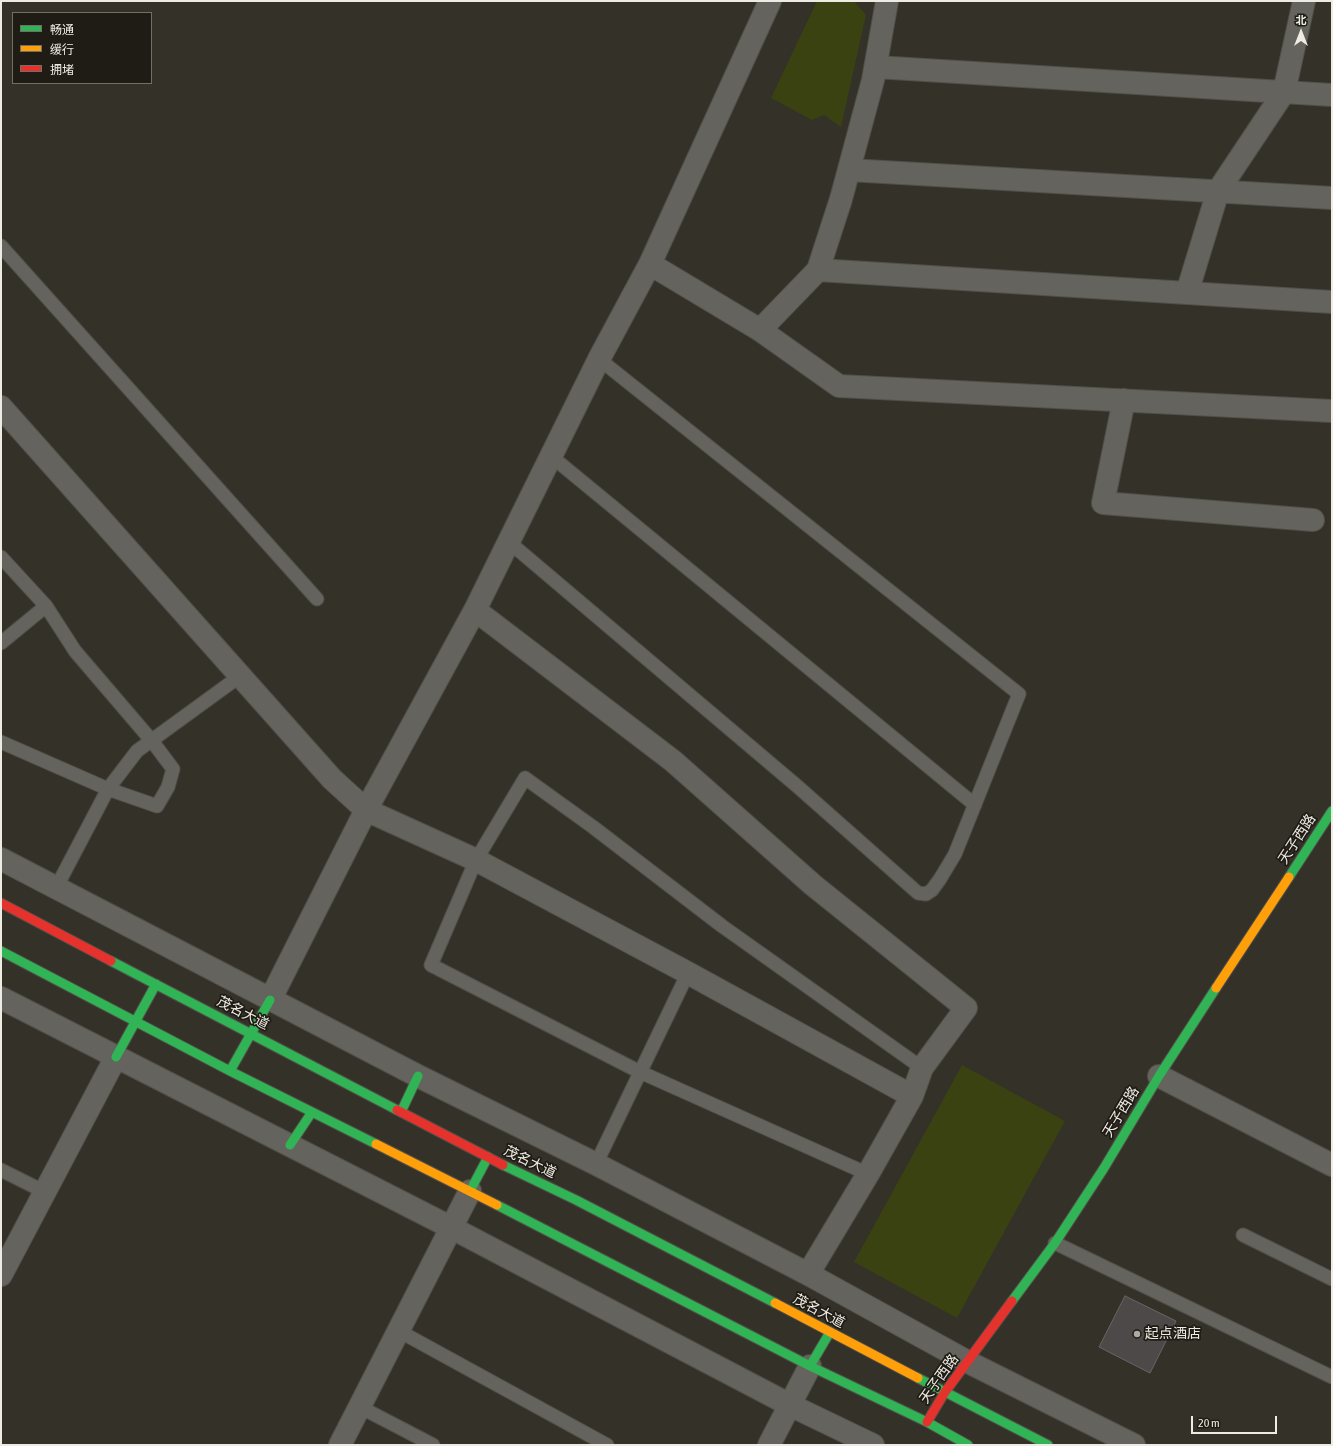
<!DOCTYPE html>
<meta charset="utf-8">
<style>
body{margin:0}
#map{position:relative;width:1333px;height:1446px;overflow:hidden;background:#343129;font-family:"Asap Condensed","Noto Sans SC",sans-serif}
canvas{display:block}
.frame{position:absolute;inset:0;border:2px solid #eeebe2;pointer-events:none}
.legend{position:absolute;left:12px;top:12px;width:140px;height:72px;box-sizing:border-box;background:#1e1c15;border:1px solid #716f67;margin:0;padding:5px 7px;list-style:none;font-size:12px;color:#eeebe2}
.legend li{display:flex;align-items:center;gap:8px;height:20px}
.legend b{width:20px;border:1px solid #716f67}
.north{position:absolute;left:1281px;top:12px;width:40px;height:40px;-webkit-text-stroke:3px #1e1c15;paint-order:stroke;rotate:0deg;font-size:11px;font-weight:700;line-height:16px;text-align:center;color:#eeebe2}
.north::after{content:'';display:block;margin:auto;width:14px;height:18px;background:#eeebe2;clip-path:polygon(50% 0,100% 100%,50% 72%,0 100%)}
.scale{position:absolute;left:1191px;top:1416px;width:86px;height:18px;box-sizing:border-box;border:2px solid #eeebe2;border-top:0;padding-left:5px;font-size:12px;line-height:14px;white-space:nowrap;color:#eeebe2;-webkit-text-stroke:3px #1e1c15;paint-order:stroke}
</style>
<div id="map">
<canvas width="1333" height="1446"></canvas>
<div class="frame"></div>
<ul class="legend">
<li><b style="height:5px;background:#30b455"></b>畅通</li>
<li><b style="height:5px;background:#ff9f0a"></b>缓行</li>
<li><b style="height:5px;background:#e5322d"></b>拥堵</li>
</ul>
<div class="north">北</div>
<div class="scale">20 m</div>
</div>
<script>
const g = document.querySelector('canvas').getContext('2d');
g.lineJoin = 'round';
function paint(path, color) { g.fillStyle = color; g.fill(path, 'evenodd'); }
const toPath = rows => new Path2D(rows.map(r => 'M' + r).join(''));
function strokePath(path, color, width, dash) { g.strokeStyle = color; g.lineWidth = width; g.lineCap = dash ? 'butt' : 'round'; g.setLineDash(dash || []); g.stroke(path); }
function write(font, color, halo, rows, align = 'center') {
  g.font = font + ' "Asap Condensed","Noto Sans SC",sans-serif'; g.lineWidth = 3.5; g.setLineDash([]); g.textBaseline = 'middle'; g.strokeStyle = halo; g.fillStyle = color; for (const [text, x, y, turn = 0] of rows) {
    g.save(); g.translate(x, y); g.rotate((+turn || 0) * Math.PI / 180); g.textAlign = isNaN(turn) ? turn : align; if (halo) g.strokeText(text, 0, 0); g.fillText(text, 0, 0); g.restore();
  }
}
paint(toPath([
 [817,1,854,1,866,15,841,127,824,115,812,120,771,98],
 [962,1065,1065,1121,957,1318,854,1262]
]), '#3a4212');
const building = toPath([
 [1125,1296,1176,1321,1150,1373,1099,1347,1125,1296]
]);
paint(building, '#4c4948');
strokePath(building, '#696564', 1);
const lane = toPath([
 [1,246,317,599],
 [551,456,975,805],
 [509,542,797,786,918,893,926,894,932,890,940,879,955,854,1019,694,599,359],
 [1,557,46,606,75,651,152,741,173,769,168,787,157,806,108,789,1,742],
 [1,643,46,606],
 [56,888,108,789,137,751,240,676],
 [596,1164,688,973],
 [1,1170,45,1192],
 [868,1174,640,1072,431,965,476,860,525,778,593,827,722,926,922,1068],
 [1243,1235,1332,1279],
 [1055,1243,1332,1377],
 [399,1331,607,1445],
 [360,1407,433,1445]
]);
const street = toPath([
 [876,67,1332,95],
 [849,170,1332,198],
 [650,264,760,330,839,386,1332,411],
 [818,270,1332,302],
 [1187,293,1218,191,1284,92,1304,1],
 [760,330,818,270,841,199,873,80,887,1],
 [1124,400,1103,503,1313,520],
 [1,407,332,779,366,810,476,860,688,973,912,1096,868,1174,808,1274],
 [475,610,673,761,813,885,966,1008,922,1068,912,1096],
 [1,859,418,1076,596,1164,808,1274,968,1362,1134,1445],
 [1,998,452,1228,790,1405,873,1445],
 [270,1000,366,810,475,610,599,359,650,264,770,1],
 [1159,1076,1332,1165],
 [1,1275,116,1057],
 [340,1445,470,1191],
 [769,1445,810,1366]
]);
const fast = toPath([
 [1289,877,1332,811],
 [1,951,230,1071,376,1144],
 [111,961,397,1110],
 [116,1057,156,984],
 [230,1071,270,1000],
 [401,1112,418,1076],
 [290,1145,312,1112],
 [503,1165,576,1200,775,1303],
 [470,1191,488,1157],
 [497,1205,810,1366,927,1422,968,1445],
 [1012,1301,1055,1243,1104,1168,1159,1076,1216,988],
 [810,1366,830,1332],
 [918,1378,1048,1445]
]);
const slow = toPath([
 [1216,988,1289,877],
 [376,1144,497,1205],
 [775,1303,918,1378]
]);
const jam = toPath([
 [1,903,111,961],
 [397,1110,503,1165],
 [927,1422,945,1392,1012,1301]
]);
strokePath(lane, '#524f48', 15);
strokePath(street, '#524f48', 24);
strokePath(fast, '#524f48', 11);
strokePath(slow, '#524f48', 11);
strokePath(jam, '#524f48', 11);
strokePath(lane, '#65635d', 13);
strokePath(street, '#65635d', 22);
strokePath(fast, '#30b455', 9);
strokePath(slow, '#ff9f0a', 9);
strokePath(jam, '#e5322d', 9);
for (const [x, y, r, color] of [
 [1137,1334,4,"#adaaa1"]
]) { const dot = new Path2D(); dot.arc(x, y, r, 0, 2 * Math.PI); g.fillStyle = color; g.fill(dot); strokePath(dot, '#1e1c15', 1.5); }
write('14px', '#eeebe2', '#1e1c15', [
 ["天子西路",1297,839,-57],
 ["茂名大道",243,1013,27],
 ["天子西路",1121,1112,-59],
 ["茂名大道",530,1162,26],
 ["茂名大道",819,1311,28],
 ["天子西路",939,1379,-55]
]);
write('14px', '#eeebe2', '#1e1c15', [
 ["起点酒店",1145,1334]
], 'left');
</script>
